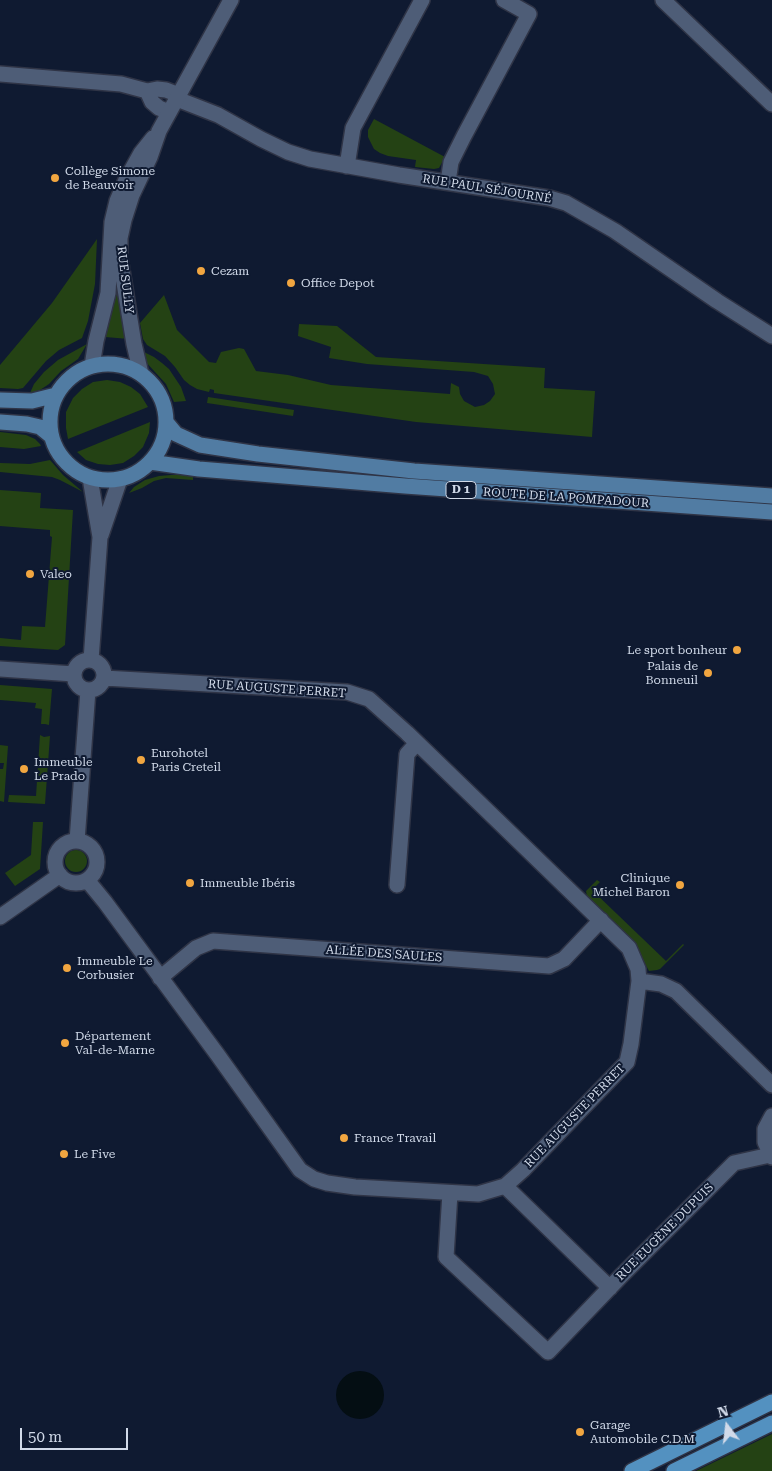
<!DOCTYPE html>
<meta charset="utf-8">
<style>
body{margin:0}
#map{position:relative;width:772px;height:1471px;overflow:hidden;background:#0f1a31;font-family:"Roboto Serif",serif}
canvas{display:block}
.north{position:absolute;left:702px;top:1401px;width:50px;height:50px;-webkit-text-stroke:4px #0f1a31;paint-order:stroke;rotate:345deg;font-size:14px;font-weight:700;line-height:20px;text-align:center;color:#d1dae9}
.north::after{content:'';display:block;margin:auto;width:18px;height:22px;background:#d1dae9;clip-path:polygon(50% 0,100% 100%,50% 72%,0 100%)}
.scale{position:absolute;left:20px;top:1428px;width:108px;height:22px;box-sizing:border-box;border:2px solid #d1dae9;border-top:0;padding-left:6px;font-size:15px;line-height:18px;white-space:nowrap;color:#d1dae9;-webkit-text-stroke:4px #0f1a31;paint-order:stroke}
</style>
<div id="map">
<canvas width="772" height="1471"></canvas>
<div class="north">N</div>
<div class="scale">50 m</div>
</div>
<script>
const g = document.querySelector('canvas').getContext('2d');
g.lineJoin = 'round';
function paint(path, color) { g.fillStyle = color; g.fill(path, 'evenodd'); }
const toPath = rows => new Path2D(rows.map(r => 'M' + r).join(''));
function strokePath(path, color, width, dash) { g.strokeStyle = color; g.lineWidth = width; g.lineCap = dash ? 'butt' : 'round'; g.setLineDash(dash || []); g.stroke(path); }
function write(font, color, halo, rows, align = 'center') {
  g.font = font + ' "Roboto Serif",serif'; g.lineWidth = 4; g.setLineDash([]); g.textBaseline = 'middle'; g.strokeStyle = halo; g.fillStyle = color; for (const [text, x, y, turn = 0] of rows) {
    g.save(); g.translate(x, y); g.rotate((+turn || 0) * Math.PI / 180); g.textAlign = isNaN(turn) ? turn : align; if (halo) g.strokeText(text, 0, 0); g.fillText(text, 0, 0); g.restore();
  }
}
paint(toPath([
 [374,119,445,157,439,168,434,169,415,167,416,160,388,156,380,153,374,149,368,137,368,130],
 [97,239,95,284,88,321,82,338,59,350,46,361,23,388,18,389,0,388,0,365,52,303],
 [117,281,129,339,105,337,114,302],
 [164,295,177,330,209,362,216,363,221,352,239,348,244,349,256,371,288,375,331,385,450,394,451,383,459,387,460,394,464,401,475,407,484,405,490,401,495,394,493,384,488,376,474,372,367,364,329,358,331,347,298,336,299,324,337,326,376,357,545,368,544,388,595,391,592,437,416,422,214,393,214,390,210,389,209,392,197,389,190,385,184,380,175,367,165,356,147,345,143,339,140,323],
 [87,344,78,359,61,371,49,384,40,390,30,393,34,384,44,372,58,360],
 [140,350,154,357,162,363,169,369,181,387,186,401,174,402,166,384,144,360],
 [107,380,120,382,131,387,140,394,148,407,68,439,66,428,66,412,73,398,82,389,93,382],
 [208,397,294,410,293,416,207,403],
 [150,422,149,433,143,447,134,456,123,463,110,465,98,464,86,460,77,452],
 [0,432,26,435,35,439,40,444,41,446,24,449,0,447],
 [50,460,63,475,83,492,60,480,52,477,0,472,0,463,30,464],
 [171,475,193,475,193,480,166,478,154,481,142,488,129,493,134,487,145,480,159,476],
 [0,490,41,493,40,508,73,510,65,645,58,650,0,646,0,638,21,640,22,626,45,627,52,537,50,536,50,530,0,526],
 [0,685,52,689,49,725,45,724,41,724,42,709,35,708,36,703,0,700],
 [40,735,44,737,50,736,45,804,8,802,9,795,36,796],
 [0,745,8,746,4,802,0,801,0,769,3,769,4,763,0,763],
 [33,822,43,822,40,869,15,886,5,873,31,855],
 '65 861a11 11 0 1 1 22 0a11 11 0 1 1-22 0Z',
 [597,880,600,882,592,890,666,961,683,944,684,945,660,969,657,970,649,971,632,940,587,896,586,891],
 [772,1434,772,1471,696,1471]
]), '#244214');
paint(toPath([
 '336 1395a24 24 0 1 1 48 0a24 24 0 1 1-48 0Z'
]), '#040e13');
const street = toPath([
 [663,0,772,104],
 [0,74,121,84,147,91,157,89,166,90,179,95],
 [147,91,152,102,159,108,169,112],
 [177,99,218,115,261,139,288,152,310,159,399,175,549,198,566,203,615,231,717,301,772,336],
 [347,166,353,128,422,0],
 [448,182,451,162,464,136,529,14,504,0],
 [90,478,100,537,91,660],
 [101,535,120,479],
 '74 675a15 15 0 1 1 30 0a15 15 0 1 1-30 0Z',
 [0,669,74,674],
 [77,841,88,690],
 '55 862a21 21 0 1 1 42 0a21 21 0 1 1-42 0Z',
 [87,880,105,902,217,1054,300,1170,314,1179,327,1183,355,1187,478,1194,505,1186,523,1170,627,1062,631,1044,639,981,638,969,629,948,407,733,369,699,347,692,104,678],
 [397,885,407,754,417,743],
 [0,917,60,875],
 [160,978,196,948,213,941,549,966,564,959,601,920],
 [639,981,661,984,676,991,772,1085],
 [772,1116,765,1129,765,1142,772,1157],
 [505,1186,610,1288],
 [450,1193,446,1257,548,1352,622,1275,734,1163,770,1155]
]);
const secondary = toPath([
 [92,366,96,341,108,293,112,222,117,201,126,180,141,153,153,138],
 [141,374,134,344,120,258,120,238,124,220,132,195,150,157,159,131,231,0]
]);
const primary = toPath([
 '50 422a58 58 0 1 1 116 0a58 58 0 1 1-116 0Z',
 [0,400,32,401,56,395],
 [0,422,27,424,40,427,51,436],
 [166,422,176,434,200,445,258,454,414,471,772,496],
 [150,462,199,469,405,486,772,512]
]);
const highway = toPath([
 [632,1471,772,1402],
 [674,1471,772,1423]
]);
strokePath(street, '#2f3446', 18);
strokePath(secondary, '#2f3446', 18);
strokePath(primary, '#2f3446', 18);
strokePath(highway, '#2f3446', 18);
strokePath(street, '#4e5d77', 15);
strokePath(secondary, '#4e5d77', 15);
strokePath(primary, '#517ca3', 15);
strokePath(highway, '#5391c0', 15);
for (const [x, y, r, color] of [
 [55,178,5,"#f1a640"],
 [201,271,5,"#f1a640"],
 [291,283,5,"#f1a640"],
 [30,574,5,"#f1a640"],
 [737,650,5,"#f1a640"],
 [708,673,5,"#f1a640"],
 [141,760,5,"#f1a640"],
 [24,769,5,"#f1a640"],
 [190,883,5,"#f1a640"],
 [680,885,5,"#f1a640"],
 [67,968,5,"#f1a640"],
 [65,1043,5,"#f1a640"],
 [344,1138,5,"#f1a640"],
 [64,1154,5,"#f1a640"],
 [580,1432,5,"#f1a640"]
]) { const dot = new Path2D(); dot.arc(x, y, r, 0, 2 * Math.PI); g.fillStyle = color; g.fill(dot); strokePath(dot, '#0f1a31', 2); }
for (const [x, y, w] of [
 [461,490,30]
]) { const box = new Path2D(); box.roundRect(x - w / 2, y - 8.5, w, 17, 4); g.fillStyle = '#0f1a31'; g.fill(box); strokePath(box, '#d1dae9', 1); }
write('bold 11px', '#d1dae9', null, [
 ["D 1",461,490]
]);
write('12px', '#d1dae9', '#0f1a31', [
 ["Collège Simone",65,171],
 ["de Beauvoir",65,185],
 ["Cezam",211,271],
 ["Office Depot",301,283],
 ["Valeo",40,574],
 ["Le sport bonheur",727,650,"right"],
 ["Palais de",698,666,"right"],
 ["Bonneuil",698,680,"right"],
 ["Eurohotel",151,753],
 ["Paris Creteil",151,767],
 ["Immeuble",34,762],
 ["Le Prado",34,776],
 ["Clinique",670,878,"right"],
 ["Michel Baron",670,892,"right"],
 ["Immeuble Ibéris",200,883],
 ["Immeuble Le",77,961],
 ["Corbusier",77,975],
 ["Département",75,1036],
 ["Val-de-Marne",75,1050],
 ["France Travail",354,1138],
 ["Le Five",74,1154],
 ["Garage",590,1425],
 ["Automobile C.D.M",590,1439]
], 'left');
write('12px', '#d1dae9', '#0f1a31', [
 ["RUE PAUL SÉJOURNÉ",487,189,9],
 ["RUE SULLY",125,280,83],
 ["ROUTE DE LA POMPADOUR",566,498,4],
 ["RUE AUGUSTE PERRET",277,689,4],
 ["ALLÉE DES SAULES",384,954,4],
 ["RUE AUGUSTE PERRET",575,1116,-46],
 ["RUE EUGÈNE DUPUIS",665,1232,-45]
]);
</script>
